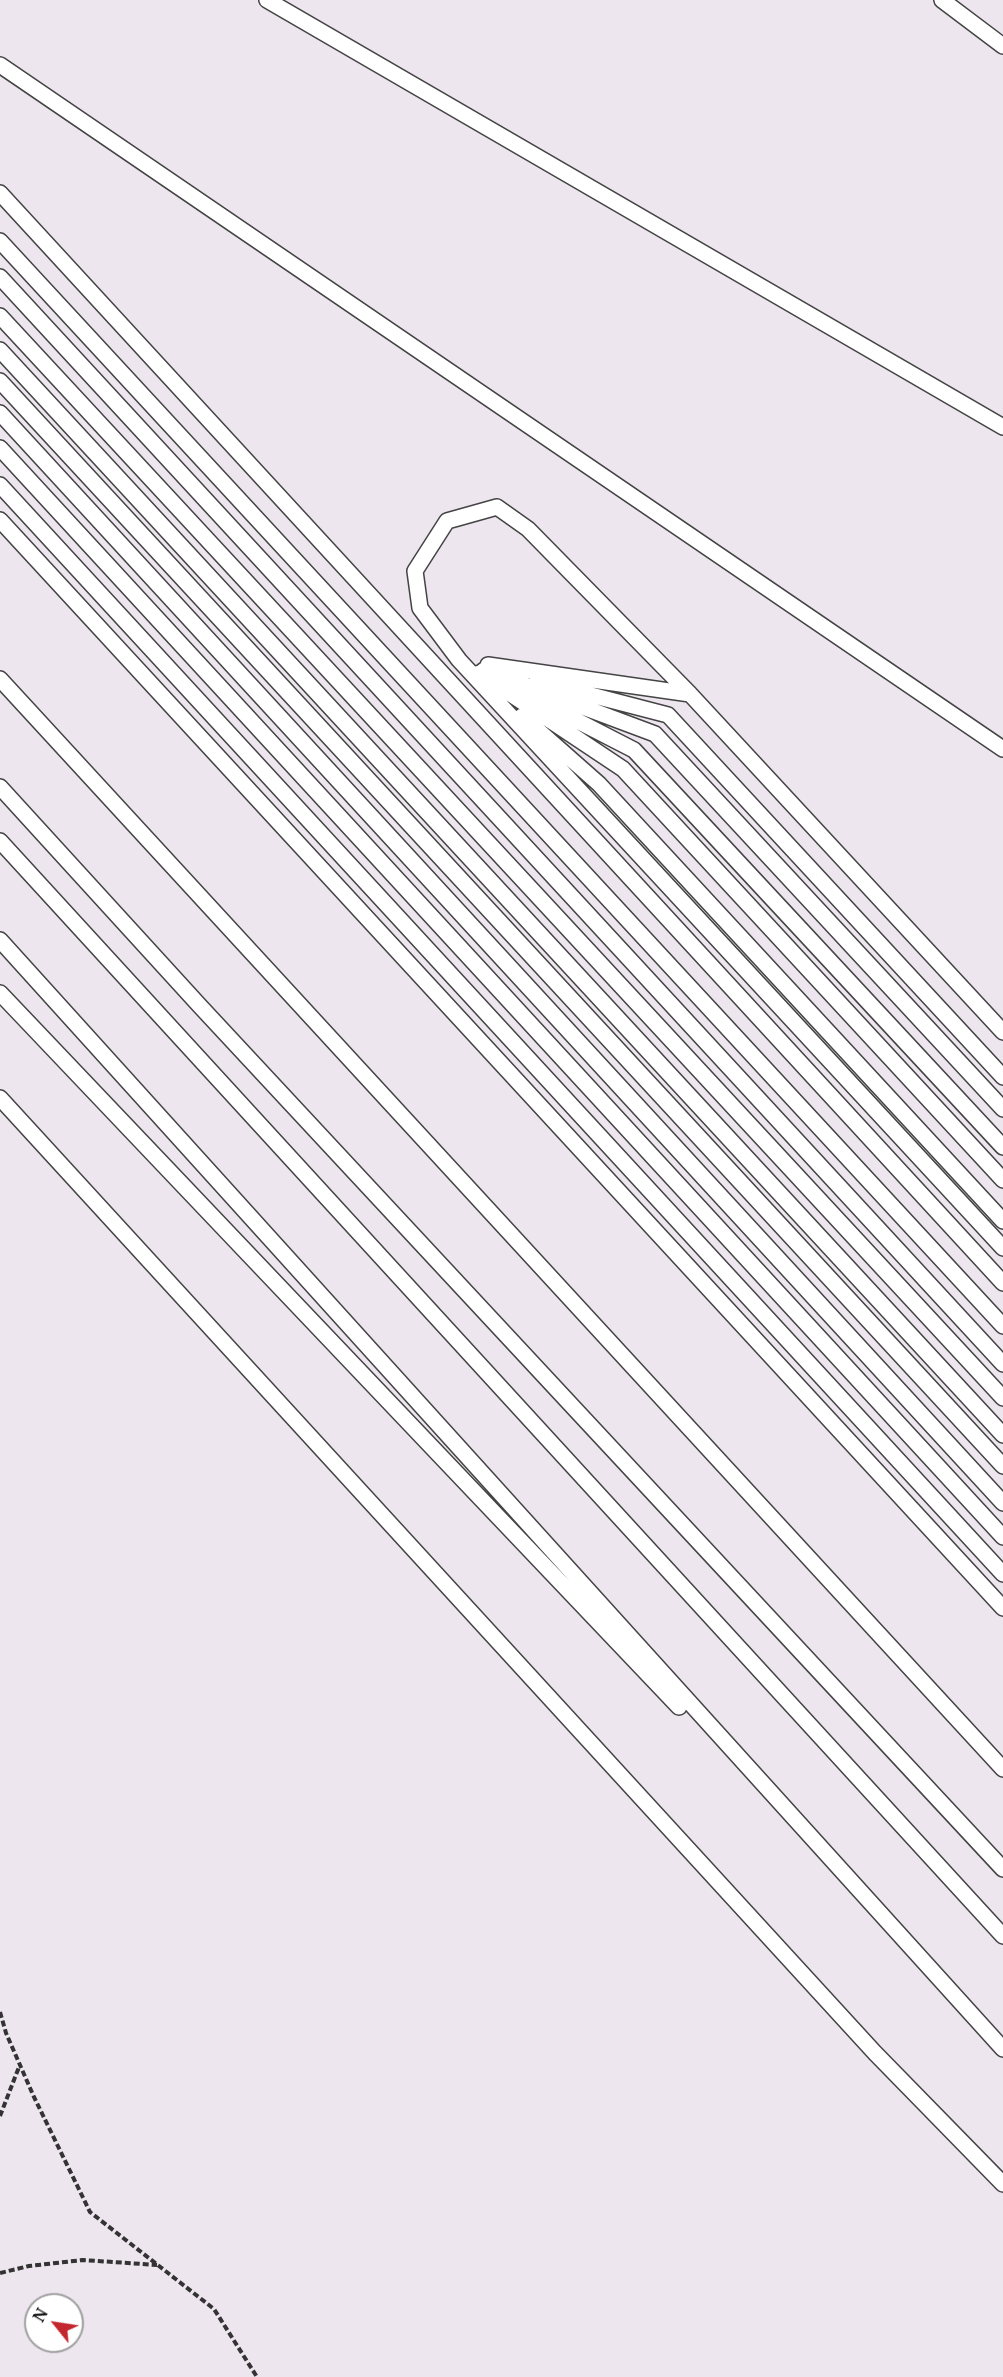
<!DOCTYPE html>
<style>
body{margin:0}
#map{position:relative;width:1003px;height:2377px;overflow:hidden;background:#fffdf5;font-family:"Noto Serif",serif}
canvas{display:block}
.north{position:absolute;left:24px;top:2293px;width:60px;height:60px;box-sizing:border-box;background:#fff;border:2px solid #a0a0a0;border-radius:50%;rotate:300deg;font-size:16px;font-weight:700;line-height:24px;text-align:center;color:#111}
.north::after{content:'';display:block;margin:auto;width:21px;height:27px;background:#c4262e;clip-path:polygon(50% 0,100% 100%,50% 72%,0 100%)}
</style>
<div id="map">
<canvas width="1003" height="2377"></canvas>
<div class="north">N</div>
</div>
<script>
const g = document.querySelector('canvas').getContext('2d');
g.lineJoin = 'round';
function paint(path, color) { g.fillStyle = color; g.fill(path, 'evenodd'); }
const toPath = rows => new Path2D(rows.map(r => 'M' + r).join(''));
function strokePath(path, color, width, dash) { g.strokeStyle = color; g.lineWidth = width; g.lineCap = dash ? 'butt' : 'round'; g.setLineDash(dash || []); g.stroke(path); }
paint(toPath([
 [0,0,1003,0,1003,2377,0,2377],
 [36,2305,72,2305,72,2341,36,2341]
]), '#eee6ef');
const lane = toPath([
 [267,0,1003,427],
 [942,0,1003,46],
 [0,65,1003,749],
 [0,193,1003,1283],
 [0,241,1003,1326],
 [0,277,1003,1364],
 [0,316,1003,1398],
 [0,350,1003,1435],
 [0,381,1003,1466],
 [0,413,1003,1503],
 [0,448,1003,1537],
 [0,485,1003,1574],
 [0,520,1003,1608],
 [488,665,690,694,1003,1032],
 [484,670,655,734,1003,1109],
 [479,673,623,769,1003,1180],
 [0,679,1003,1769],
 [537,681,668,715,1003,1077],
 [525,694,634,750,1003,1147],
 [690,694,528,529,497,507,447,521,415,571,420,608,459,660,1003,1248],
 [522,716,599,784,1003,1221],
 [0,787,199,1005,1003,1869],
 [0,841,1003,1936],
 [0,940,1003,2049],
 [0,993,679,1707],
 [0,1098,875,2053,1003,2184]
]);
strokePath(lane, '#444', 18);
strokePath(toPath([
 [0,2012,6,2033,34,2097,90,2212,214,2309,257,2377],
 [0,2116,19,2067],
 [0,2273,29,2266,83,2260,157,2265]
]), '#333', 4, [6, 3]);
strokePath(lane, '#fff', 15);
</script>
